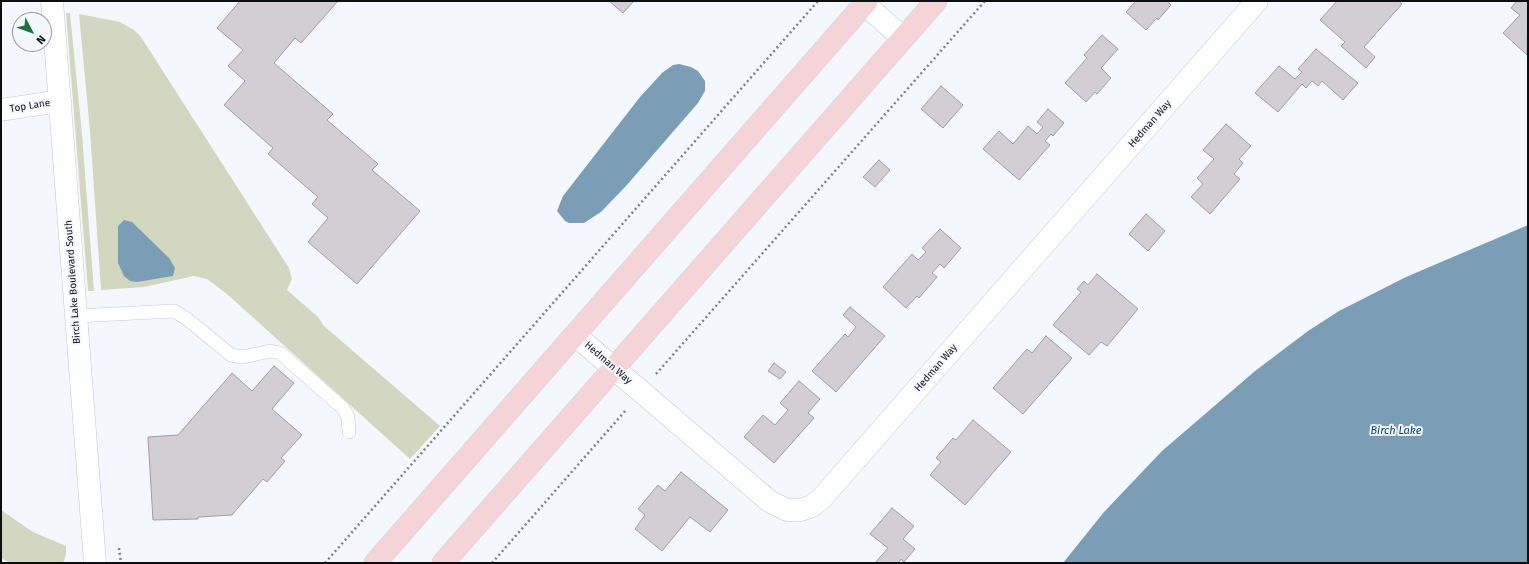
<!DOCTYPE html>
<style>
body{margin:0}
#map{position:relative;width:1529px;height:564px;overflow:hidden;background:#f5f7fe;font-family:"Fira Sans",sans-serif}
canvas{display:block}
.frame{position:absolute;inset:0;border:2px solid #0d0e10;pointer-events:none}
.north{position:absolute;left:12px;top:12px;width:40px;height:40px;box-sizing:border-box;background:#f5f7fe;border:1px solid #989a9f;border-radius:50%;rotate:131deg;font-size:11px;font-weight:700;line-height:16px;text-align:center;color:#0d0e10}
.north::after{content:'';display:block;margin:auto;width:14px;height:18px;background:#207040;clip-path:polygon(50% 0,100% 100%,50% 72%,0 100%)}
</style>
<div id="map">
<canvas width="1529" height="564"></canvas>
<div class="frame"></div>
<div class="north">N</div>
</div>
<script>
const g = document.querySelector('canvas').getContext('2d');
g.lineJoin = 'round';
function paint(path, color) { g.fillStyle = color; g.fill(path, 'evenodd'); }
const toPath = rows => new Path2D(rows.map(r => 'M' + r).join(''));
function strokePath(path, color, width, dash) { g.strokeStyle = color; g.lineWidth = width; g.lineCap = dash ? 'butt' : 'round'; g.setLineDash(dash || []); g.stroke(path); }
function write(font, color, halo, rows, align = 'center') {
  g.font = font + ' "Fira Sans",sans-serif'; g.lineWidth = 4; g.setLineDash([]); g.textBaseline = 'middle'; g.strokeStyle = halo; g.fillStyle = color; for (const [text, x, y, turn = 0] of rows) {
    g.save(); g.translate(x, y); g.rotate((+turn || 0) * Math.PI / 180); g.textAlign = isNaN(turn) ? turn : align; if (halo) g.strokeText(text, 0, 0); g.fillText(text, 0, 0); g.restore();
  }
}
paint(toPath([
 [66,13,70,13,82,134,94,291,88,291],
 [79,14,120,22,134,30,141,37,289,268,292,279,287,290,318,317,324,326,440,426,410,459,227,294,207,279,194,276,144,287,101,290,90,131],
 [1,510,33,532,66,546,66,555,63,563,9,563,2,558]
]), '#d3d7bf');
paint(toPath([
 [679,64,691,67,698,71,705,81,705,91,698,103,626,186,601,212,584,223,569,223,565,221,557,211,563,196,640,97,662,73,673,65],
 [124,220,132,222,169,258,175,268,173,276,137,282,130,281,124,276,118,263,118,226],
 [1528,225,1528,563,1063,563,1104,512,1162,451,1255,371,1308,331,1339,311,1406,277]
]), '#7b9eb6');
const building = toPath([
 [240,1,338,1,301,43,295,38,274,63,333,114,327,120,378,164,372,170,420,211,357,284,308,242,328,218,312,204,318,197,268,154,273,148,224,105,245,81,228,66,243,50,217,28,240,1],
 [609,1,634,1,623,13,609,1],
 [1133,1,1167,1,1171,5,1158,20,1157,18,1146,30,1126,12,1135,2,1133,1],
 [1337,1,1399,1,1402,4,1364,47,1375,57,1366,68,1341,46,1345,42,1320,20,1337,1],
 [1517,1,1528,1,1527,55,1503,33,1520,15,1511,8,1517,1],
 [1102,35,1118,49,1101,68,1111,78,1097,94,1095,92,1086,102,1065,83,1087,58,1084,55,1102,35],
 [1316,49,1358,83,1343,100,1322,81,1318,86,1312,81,1306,88,1302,84,1278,112,1255,93,1279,66,1295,79,1302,72,1298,69,1316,49],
 [941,86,963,105,943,128,921,109,941,86],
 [1048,109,1064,123,1053,136,1051,134,1045,141,1050,145,1019,180,983,149,999,131,1013,144,1028,126,1037,134,1043,127,1037,122,1048,109],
 [1226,124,1251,146,1239,159,1243,163,1234,174,1240,179,1210,214,1191,197,1203,184,1197,178,1214,159,1203,150,1226,124],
 [879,160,890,170,875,187,863,177,879,160],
 [1146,214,1165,231,1148,251,1129,234,1146,214],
 [940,229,961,248,944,268,940,264,932,273,937,277,919,298,917,296,906,308,883,287,912,254,918,260,926,252,922,248,940,229],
 [1097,274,1138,309,1107,346,1101,342,1089,355,1053,325,1081,292,1077,289,1084,281,1088,285,1097,274],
 [850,307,885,336,836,392,812,371,845,334,848,337,856,327,843,315,850,307],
 [1046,336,1072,358,1023,414,993,388,1027,349,1032,353,1046,336],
 [774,363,786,372,780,379,768,371,774,363],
 [274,366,294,383,272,409,302,435,281,458,285,461,267,482,263,479,232,515,198,517,198,519,153,520,148,437,178,435,232,373,252,391,274,366],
 [799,381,820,399,808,413,814,418,774,463,744,437,763,415,775,425,788,410,780,403,799,381],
 [973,420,1011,452,965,505,930,475,941,462,936,458,953,438,956,440,973,420],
 [681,472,728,510,710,532,690,517,662,551,635,529,645,515,638,509,658,485,665,491,681,472],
 [892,508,914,526,903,539,915,549,904,562,901,559,898,563,875,563,888,548,870,534,892,508]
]);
paint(building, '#d2ced4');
strokePath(building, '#a09ca2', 1);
const service = toPath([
 [76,316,174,311,187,319,231,355,243,357,270,351,280,353,343,408,348,417,349,432]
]);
const minor = toPath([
 [861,1,903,38],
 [1,110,60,101],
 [575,335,769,501,787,510,801,510,812,506,821,499,1257,1]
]);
const tertiary = toPath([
 [52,1,95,563]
]);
const primary = toPath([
 [375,563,867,1],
 [443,563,936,1]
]);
strokePath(service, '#c5c6cd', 14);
strokePath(minor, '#c5c6cd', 23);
strokePath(tertiary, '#c5c6cd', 23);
strokePath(primary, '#d3d4d4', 23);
strokePath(toPath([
 [656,374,985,1],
 [119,548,121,563],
 [325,563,818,1],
 [492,563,626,410]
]), '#7e7f84', 2.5, [2, 3]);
strokePath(service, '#fff', 13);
strokePath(minor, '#fff', 22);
strokePath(tertiary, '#fff', 22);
strokePath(primary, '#f5d4d8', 22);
write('10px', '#0d0e10', '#f5f7fe', [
 ["Top Lane",30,106,-9],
 ["Hedman Way",1150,124,-49],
 ["Birch Lake Boulevard South",73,282,-94],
 ["Hedman Way",608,363,41],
 ["Hedman Way",936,368,-49]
]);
write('italic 11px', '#004364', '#f5f7fe', [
 ["Birch Lake",1396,431]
]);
</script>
